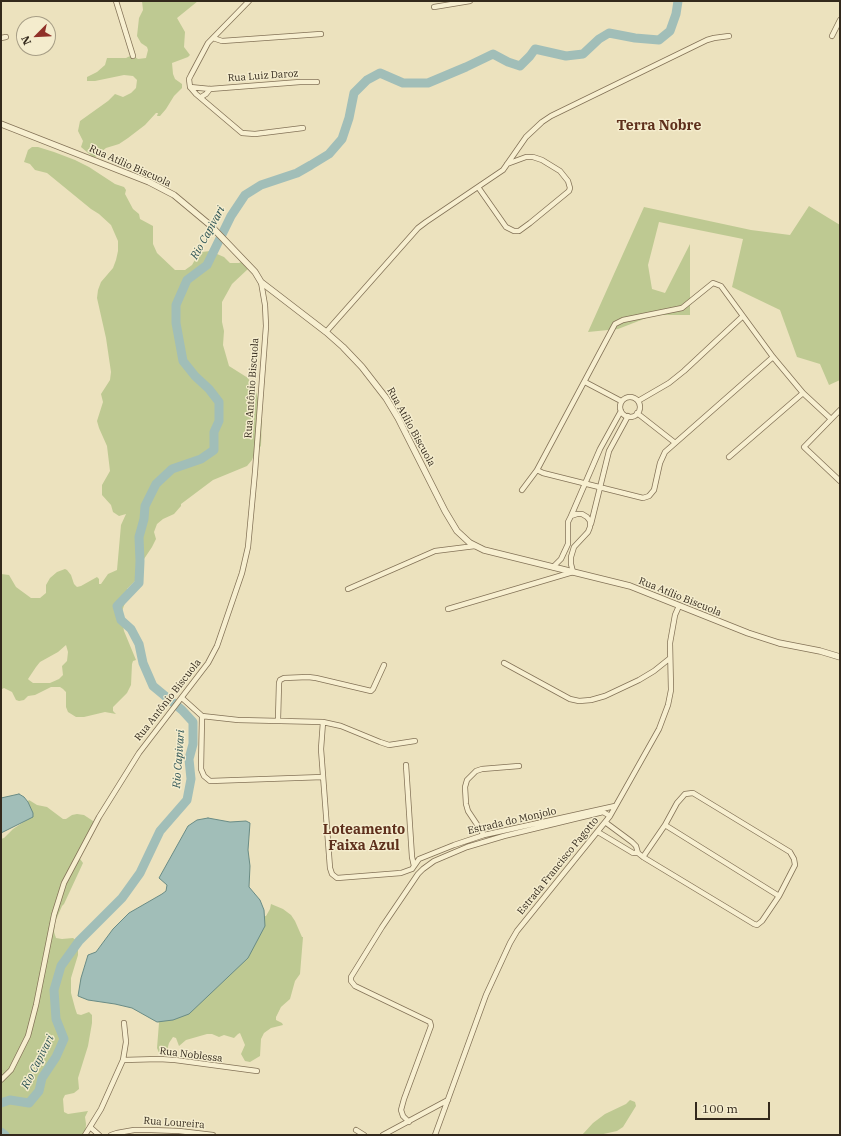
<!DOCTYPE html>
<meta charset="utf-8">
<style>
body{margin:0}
#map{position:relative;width:841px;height:1136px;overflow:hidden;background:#ece2be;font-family:"IBM Plex Serif",serif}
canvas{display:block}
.frame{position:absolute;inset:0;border:2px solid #33291c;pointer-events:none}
.north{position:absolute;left:16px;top:16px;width:40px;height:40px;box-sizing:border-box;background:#f4eccd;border:1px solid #a79e86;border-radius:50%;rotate:246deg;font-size:11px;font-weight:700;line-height:16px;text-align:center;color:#33291c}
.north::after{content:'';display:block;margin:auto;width:14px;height:18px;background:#903129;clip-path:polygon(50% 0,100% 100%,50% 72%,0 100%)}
.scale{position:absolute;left:695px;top:1102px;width:75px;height:18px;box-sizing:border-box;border:2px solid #33291c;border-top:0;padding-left:5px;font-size:12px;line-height:14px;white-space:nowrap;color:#33291c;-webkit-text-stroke:3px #f4eccd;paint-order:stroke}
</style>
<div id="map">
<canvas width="841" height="1136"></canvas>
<div class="frame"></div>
<div class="north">N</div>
<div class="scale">100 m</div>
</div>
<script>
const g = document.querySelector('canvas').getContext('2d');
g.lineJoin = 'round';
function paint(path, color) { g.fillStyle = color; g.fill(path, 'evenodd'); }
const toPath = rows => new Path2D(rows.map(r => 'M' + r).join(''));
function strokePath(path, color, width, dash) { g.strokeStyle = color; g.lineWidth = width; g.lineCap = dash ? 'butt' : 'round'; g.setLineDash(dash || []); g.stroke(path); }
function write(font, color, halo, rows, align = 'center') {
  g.font = font + ' "IBM Plex Serif",serif'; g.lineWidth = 3; g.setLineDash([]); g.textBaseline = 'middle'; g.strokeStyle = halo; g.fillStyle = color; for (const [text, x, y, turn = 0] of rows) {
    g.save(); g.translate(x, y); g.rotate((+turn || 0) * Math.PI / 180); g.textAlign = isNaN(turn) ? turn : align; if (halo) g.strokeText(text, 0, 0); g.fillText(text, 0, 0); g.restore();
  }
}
paint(toPath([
 [142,1,198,1,177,18,185,32,184,47,190,55,188,57,172,63,173,74,175,79,182,84,182,88,174,96,166,109,160,116,157,116,158,113,156,113,145,125,128,138,119,144,106,148,94,158,81,147,83,141,78,131,80,121,108,101,115,94,123,97,131,93,136,88,137,80,133,76,124,75,95,81,87,81,87,77,97,72,105,65,107,58,126,58,132,55,138,59,146,58,148,50,147,47,141,43,137,36,139,18,143,10],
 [32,147,38,147,54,152,75,160,89,167,115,184,124,187,126,190,125,194,133,209,139,214,140,219,153,226,153,244,157,253,175,270,185,270,192,265,196,258,202,252,210,251,224,257,230,263,239,263,247,259,249,265,249,268,232,284,222,302,222,322,224,331,223,345,229,366,248,378,256,392,262,411,261,446,255,452,252,460,247,466,213,480,181,504,181,506,174,514,163,519,157,524,154,532,156,539,152,547,140,565,141,569,138,578,127,589,127,597,121,614,124,631,136,660,133,661,132,664,131,685,127,693,113,707,113,711,116,714,105,712,84,717,76,717,68,712,66,707,66,692,63,689,60,687,51,687,35,695,28,696,24,700,19,701,16,700,12,692,4,688,2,689,1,684,2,675,1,673,1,574,9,575,16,587,31,598,40,598,46,593,46,585,50,578,57,572,65,569,67,570,71,575,74,584,77,587,81,586,97,577,99,579,99,584,101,584,108,574,117,570,121,525,126,514,119,516,113,512,111,505,102,495,102,485,110,471,107,446,99,428,97,421,103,402,101,394,110,380,111,372,106,338,97,298,98,290,101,282,113,268,116,260,118,251,118,241,111,225,99,214,91,209,47,173,35,170,30,164,24,162,28,150],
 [66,645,68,652,67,661,62,666,63,675,59,679,50,683,33,683,29,680,28,679,36,667,40,662,58,652],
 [809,206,840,225,840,380,829,385,820,364,797,357,780,310,732,287,743,239,659,222,648,265,652,289,665,293,690,244,690,315,654,315,618,329,588,332,644,207,751,230,790,235],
 [29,800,37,805,47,807,63,819,66,819,72,815,77,814,84,815,93,821,94,824,94,828,78,851,78,856,83,863,64,904,62,906,55,922,54,932,56,938,62,939,73,938,78,942,78,955,71,978,71,993,75,1008,77,1014,81,1015,89,1012,92,1015,92,1023,88,1046,78,1078,79,1089,74,1093,65,1095,63,1099,64,1112,68,1114,88,1111,85,1117,86,1124,85,1135,1,1135,1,839,4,838,13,829,28,819,30,807,28,801],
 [271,904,283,909,291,915,295,921,302,937,303,937,300,974,295,981,290,999,281,1007,276,1017,276,1020,282,1023,283,1025,271,1028,264,1033,261,1039,260,1056,250,1062,245,1061,241,1054,245,1045,240,1033,238,1034,234,1038,224,1035,219,1037,212,1034,207,1034,186,1040,179,1046,176,1038,173,1037,169,1043,166,1054,160,1055,157,1048,159,1023,151,1014,259,917,266,916,270,909],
 [630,1100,635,1102,636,1106,623,1127,617,1131,599,1135,582,1135,593,1123,605,1114,626,1104]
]), '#bec992');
const water = toPath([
 [19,794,24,797,28,802,33,813,33,817,1,833,1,798,19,794],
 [208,818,230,822,246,821,250,823,248,850,250,866,249,887,260,900,264,910,265,926,248,958,189,1014,173,1020,157,1022,132,1008,115,1004,88,1000,78,996,81,978,88,955,96,952,113,929,129,913,162,894,166,891,167,885,159,878,188,826,197,820,208,818]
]);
paint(water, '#a1beb8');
strokePath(water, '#698b85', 1);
strokePath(toPath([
 [1,1103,10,1100,29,1103,39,1091,42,1078,56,1057,64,1039,56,1019,54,990,61,966,79,941,122,898,140,873,160,831,187,800,191,779,189,759,193,744,193,722,182,710,153,686,143,663,139,644,131,629,121,620,117,606,139,583,140,561,139,537,144,519,145,506,156,484,172,469,201,459,214,450,214,432,219,421,219,402,209,389,195,376,183,361,176,323,176,305,187,280,207,265,231,216,245,195,261,185,297,173,311,165,329,154,342,139,349,118,354,93,367,80,380,73,403,83,428,83,466,67,493,54,508,62,520,66,530,56,535,49,566,56,583,54,599,39,609,33,635,38,659,40,670,31,676,14,678,1],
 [1,1132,5,1135]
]), '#a1beb8', 9);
const minor = toPath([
 [116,1,133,56],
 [249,1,208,43,191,75,189,79,190,87,196,94,242,133,255,134,303,128],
 [434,7,470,1],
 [832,36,840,20],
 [1,38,6,37],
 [213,38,222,41,321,34],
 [190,87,210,89,300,82,317,82],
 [201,97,206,94,210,89],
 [478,187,506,227,514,231,519,231,530,223,569,191,570,188,568,181,560,171,542,160,533,157,526,157,507,164],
 [326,332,418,228,426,222,503,170,526,137,542,122,551,116,707,40,714,38,729,36],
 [585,382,621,401],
 '620 407a10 10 0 1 1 20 0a10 10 0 1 1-20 0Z',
 [638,401,669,383,684,371,743,316],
 [840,410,804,447,840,481],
 [637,413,674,442],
 [729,457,803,393],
 [537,470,615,324,623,320,682,308,713,283,721,286,773,357,803,393,831,419],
 [522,490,537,470,543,473,643,498,649,496,654,490,660,463,665,452,773,357],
 [571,516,600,449,621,411],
 [591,524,609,451,628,416],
 [348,589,435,551,475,546],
 [448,609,573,572,571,564,571,557,574,547,588,532,590,527,590,521,587,517,582,514,577,514,571,516,568,522,568,544,561,559,553,567],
 [504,663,570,699,579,701,591,700,605,696,639,680,654,671,669,659],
 [182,698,202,716,238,720,323,722,341,726,380,742,389,745,415,741],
 [202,716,201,769,204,776,210,781,323,777],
 [278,720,279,683,280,680,284,678,308,677,316,678,371,691,373,689,384,665],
 [323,722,321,749,330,868,332,874,337,878,401,873,412,869,419,859,454,845,484,835,615,806],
 [406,765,412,857,414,866],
 [605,822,632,842,636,846,638,853,643,857,754,924,757,925,762,921,779,896,665,825,643,857],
 [665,825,677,803,685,794,693,793,790,852,794,859,795,865,779,896],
 [598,832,633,853,638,853],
 [484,835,468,811,466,804,465,787,467,780,476,771,482,769,519,766],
 [123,1060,159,1059,175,1060,257,1071],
 [1,1080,11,1070,28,1036,36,1005,54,915,64,883,99,817,139,753,208,663,217,646,242,573,248,547,255,472,266,326,265,305,261,282],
 [409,1122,403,1116,401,1110,404,1099,431,1026,430,1022,355,986,351,981,351,977,382,927,418,874,423,869,434,861,467,847,504,836,603,812,610,816],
 [90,1127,99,1135],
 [356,1130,364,1135],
 [85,1135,101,1109,123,1060,126,1042,124,1023],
 [111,1135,117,1133,134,1130,151,1130,179,1131,213,1135],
 [383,1135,448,1100],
 [435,1135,486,995,510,943,517,931,610,816,659,729,668,705,671,690,670,643,675,615,679,606]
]);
const tertiary = toPath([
 [1,124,149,182,174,195,210,225,255,272,261,282,326,332,343,347,362,367,386,398,398,418,445,511,457,531,470,543,484,550,630,586,748,633,779,643,820,651,840,657]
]);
strokePath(minor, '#837257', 6);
strokePath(tertiary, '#837257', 7);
strokePath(minor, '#f7efd0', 4.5);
strokePath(tertiary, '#f7efd0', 5.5);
write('10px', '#33291c', '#f4eccd', [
 ["Rua Luiz Daroz",263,76,-4],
 ["Rua Atílio Biscuola",130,166,24],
 ["Rua Antônio Biscuola",252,388,-86],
 ["Rua Atílio Biscuola",411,427,61],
 ["Rua Atílio Biscuola",680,597,22],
 ["Rua Antônio Biscuola",168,700,-52],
 ["Estrada do Monjolo",512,821,-13],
 ["Estrada Francisco Pagotto",558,866,-51],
 ["Rua Noblessa",191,1055,7],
 ["Rua Loureira",174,1123,4]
]);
write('italic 11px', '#2b5253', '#f4eccd', [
 ["Rio Capivari",208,233,-61],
 ["Rio Capivari",179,759,-86],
 ["Rio Capivari",38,1062,-63]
]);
write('bold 14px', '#5e301c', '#f4eccd', [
 ["Terra Nobre",659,126],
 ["Loteamento",364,830],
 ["Faixa Azul",364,846]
]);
</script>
